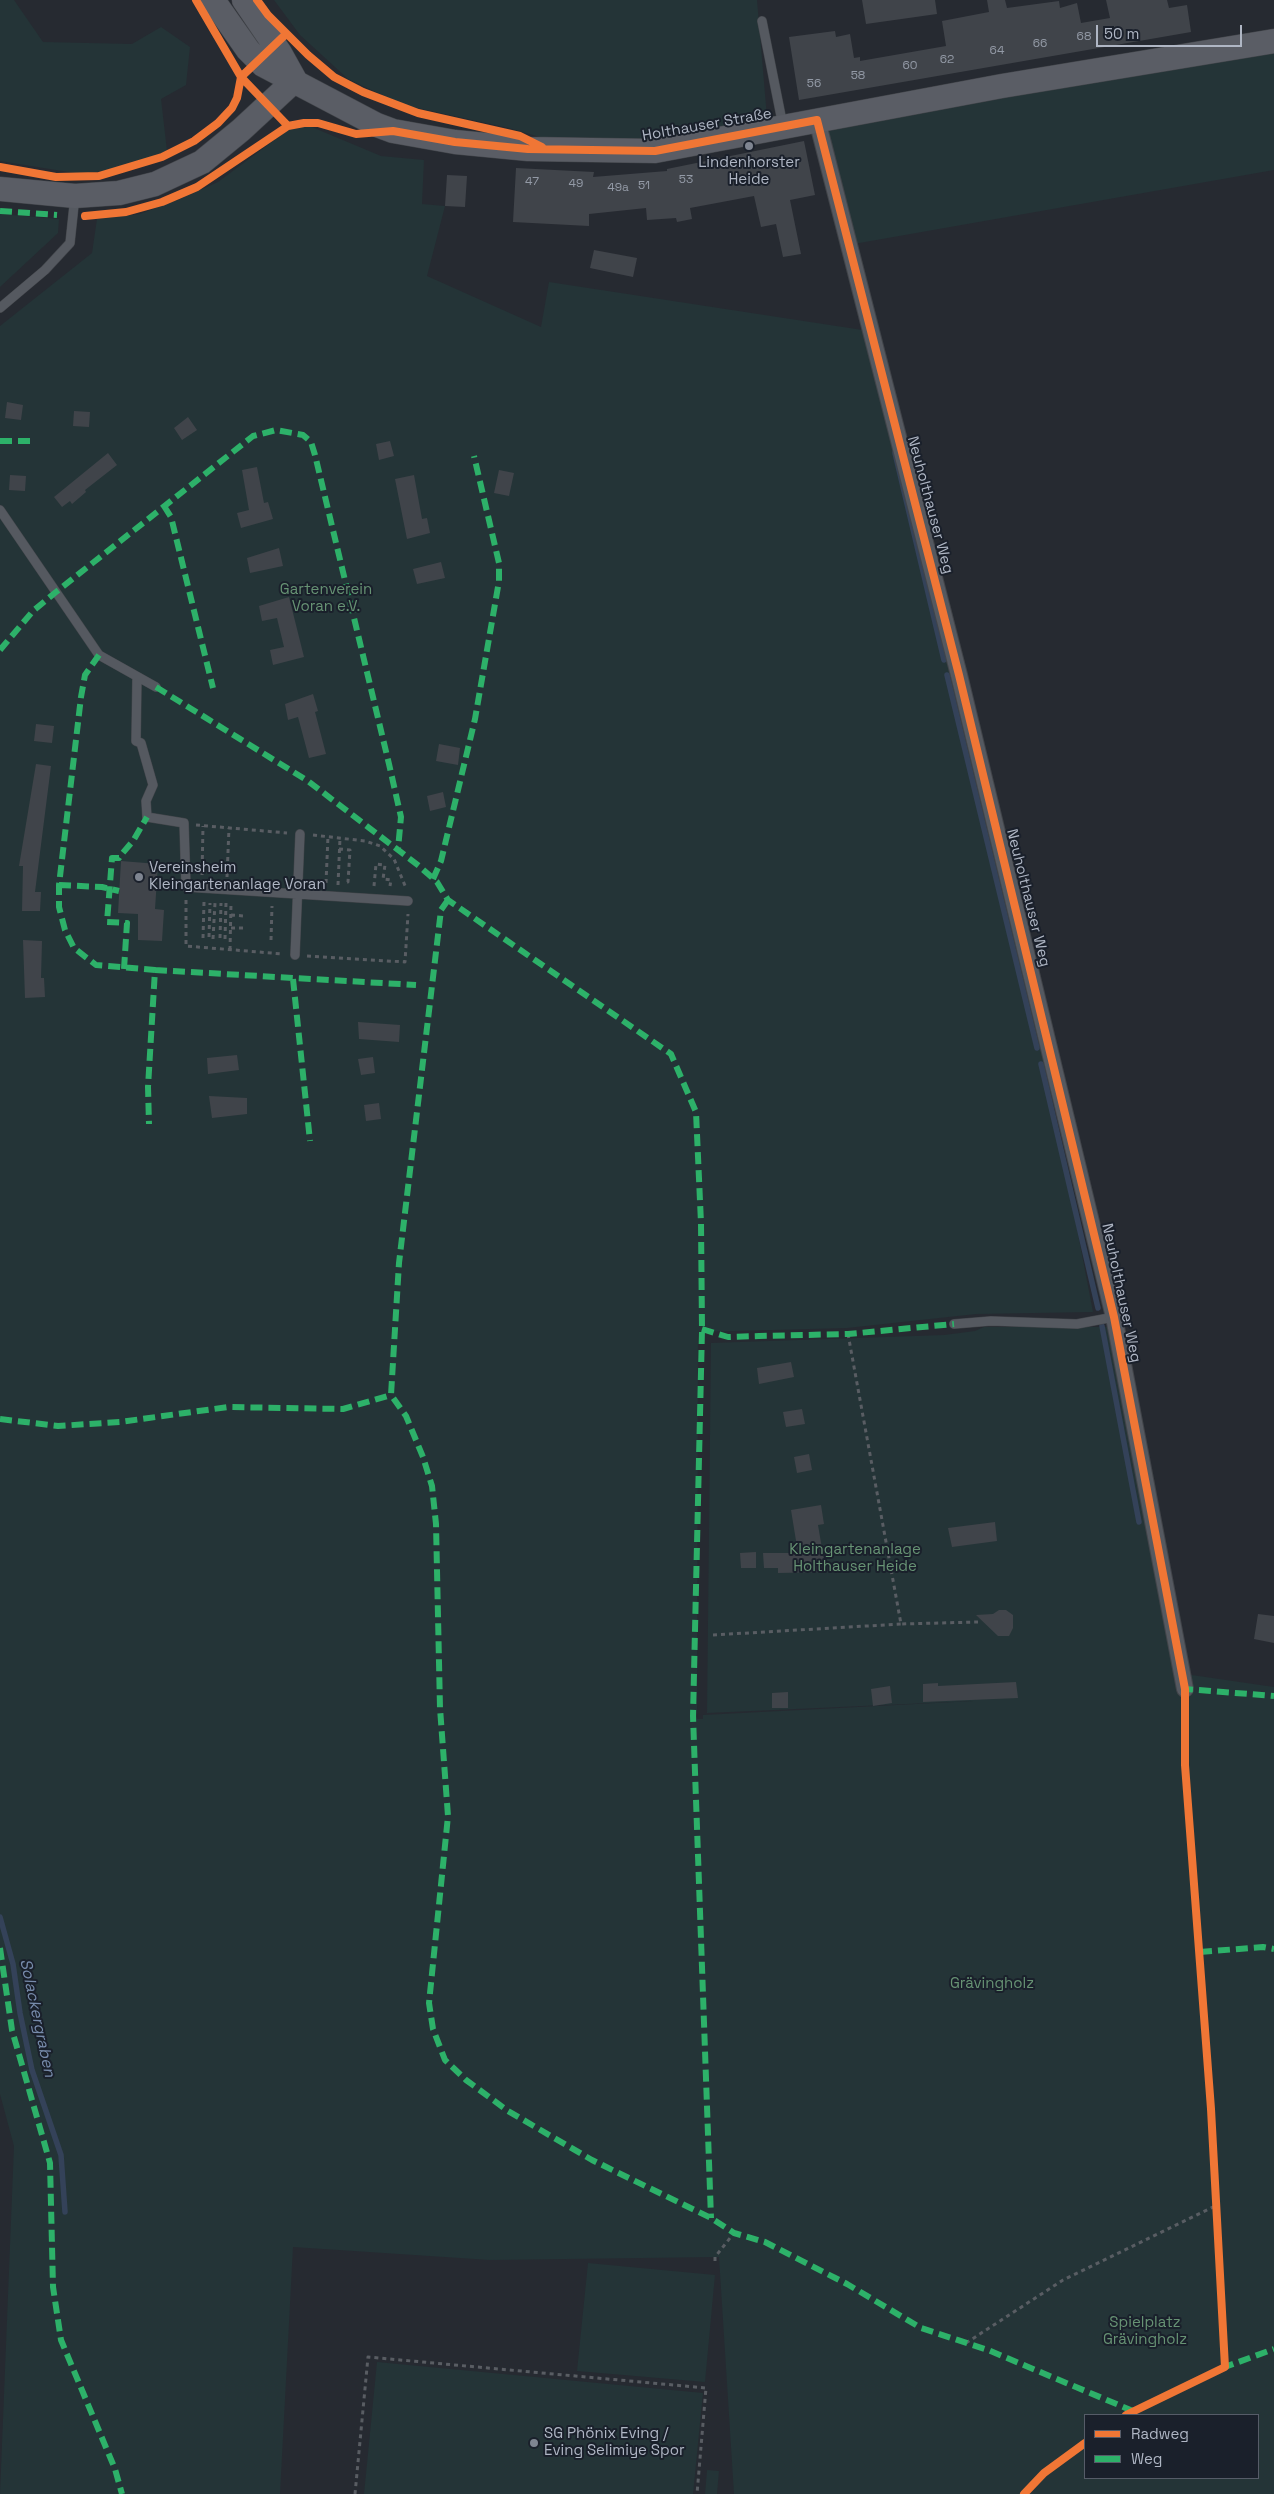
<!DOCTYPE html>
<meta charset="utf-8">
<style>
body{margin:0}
#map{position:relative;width:1274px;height:2494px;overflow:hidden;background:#262a31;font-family:"Space Grotesk",sans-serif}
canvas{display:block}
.legend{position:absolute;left:1084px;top:2414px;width:175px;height:65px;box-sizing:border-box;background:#1a202b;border:1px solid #565c68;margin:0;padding:6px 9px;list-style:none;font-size:15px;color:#afb6c4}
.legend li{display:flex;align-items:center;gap:10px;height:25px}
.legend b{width:25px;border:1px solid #565c68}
.scale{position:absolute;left:1096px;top:25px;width:146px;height:22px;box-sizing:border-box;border:2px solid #afb6c4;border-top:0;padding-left:6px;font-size:15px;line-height:18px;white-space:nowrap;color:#afb6c4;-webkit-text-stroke:4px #1a202b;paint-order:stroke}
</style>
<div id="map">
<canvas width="1274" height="2494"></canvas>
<ul class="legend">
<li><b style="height:6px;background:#f07635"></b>Radweg</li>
<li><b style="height:6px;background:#2db169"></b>Weg</li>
</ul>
<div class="scale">50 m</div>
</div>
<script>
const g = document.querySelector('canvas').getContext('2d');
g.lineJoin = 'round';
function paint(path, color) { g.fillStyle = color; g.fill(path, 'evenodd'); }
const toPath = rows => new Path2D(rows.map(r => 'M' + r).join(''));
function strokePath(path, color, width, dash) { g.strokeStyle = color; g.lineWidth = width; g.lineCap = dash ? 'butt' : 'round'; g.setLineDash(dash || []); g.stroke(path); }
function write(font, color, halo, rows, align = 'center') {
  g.font = font + ' "Space Grotesk",sans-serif'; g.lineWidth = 4; g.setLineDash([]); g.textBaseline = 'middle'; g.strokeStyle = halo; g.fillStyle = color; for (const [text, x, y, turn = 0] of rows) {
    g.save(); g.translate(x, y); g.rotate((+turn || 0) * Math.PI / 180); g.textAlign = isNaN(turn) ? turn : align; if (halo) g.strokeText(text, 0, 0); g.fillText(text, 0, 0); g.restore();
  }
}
paint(toPath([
 [0,0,14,0,43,42,132,44,161,27,190,47,186,85,161,99,167,151,121,169,81,174,0,161],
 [274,0,757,0,768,129,587,151,509,128,404,105,348,79,300,35],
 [1274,41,1274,170,848,245,817,120],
 [307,125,381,156,424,160,422,204,445,206,427,276,541,327,549,282,869,331,1035,1010,1093,1312,976,1314,847,1328,698,1332,697,1719,703,1719,703,1715,974,1701,707,1713,711,1343,944,1335,975,1331,984,1327,1107,1327,1178,1673,1274,1687,1274,2494,734,2494,719,2257,490,2260,293,2247,280,2494,0,2494,14,2146,0,2094,0,326,92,253,97,219,140,214,180,199,218,182,292,127],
 [1085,2415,1258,2415,1258,2478,1085,2478],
 [0,214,59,219,58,233,0,287],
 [588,2263,715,2275,705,2382,577,2371],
 [377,2362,703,2393,693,2494,364,2494],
 [707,2470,719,2471,717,2494,705,2494]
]), '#243437');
strokePath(toPath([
 [895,453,944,660],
 [947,675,1037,1048],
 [1041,1064,1098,1308],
 [1102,1326,1139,1522],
 [0,1917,13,1964,20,2013,32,2070,61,2155,65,2212]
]), '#344259', 5.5);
paint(toPath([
 [862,0,935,0,937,14,866,24],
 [987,0,1005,0,1007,8,1059,1,1060,8,1077,3,1081,23,1110,18,1106,0,1167,0,1169,8,1187,5,1191,32,799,100,789,37,835,31,836,37,850,34,854,58,860,57,860,61,946,46,942,21,989,12],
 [804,141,815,195,790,200,801,254,783,257,776,224,761,227,754,196,690,208,692,219,677,222,676,218,647,220,646,208,589,214,589,226,513,222,516,168,594,172,593,177,667,171,667,169],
 [447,175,467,176,465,207,445,206],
 [594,250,637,258,633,277,590,268],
 [7,402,23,405,21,420,5,418],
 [74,411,90,412,89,427,73,426],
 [188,417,197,430,182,440,174,428],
 [390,441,394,456,379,460,376,444],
 [108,453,117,465,85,490,86,492,72,504,70,501,62,507,54,497],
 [257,467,264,503,268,502,273,519,241,528,237,513,249,510,242,470],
 [499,470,514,473,509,496,494,493],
 [10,475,26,476,25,491,9,490],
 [414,475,422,519,427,518,430,533,407,539,395,479],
 [279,548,283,566,250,573,247,558],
 [441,562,445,578,417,584,413,569],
 [289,597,304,657,273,665,270,650,284,647,277,618,262,621,259,606],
 [313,694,318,711,315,712,326,754,309,758,298,717,288,720,285,704],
 [36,724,54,726,52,743,34,741],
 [439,744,460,748,458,765,436,761],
 [36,764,51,766,35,892,41,892,40,911,22,911,23,866,19,866],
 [443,792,446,807,430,811,427,796],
 [121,861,158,864,155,909,164,910,162,941,138,940,138,914,118,913],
 [23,940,42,941,41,978,44,978,45,997,25,998],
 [358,1022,400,1025,399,1042,359,1039],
 [237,1055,239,1070,208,1074,207,1058],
 [373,1057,375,1073,361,1075,358,1059],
 [209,1096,247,1098,247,1114,212,1118],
 [379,1103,381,1119,366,1121,364,1105],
 [791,1362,794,1377,759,1384,757,1368],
 [802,1409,805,1424,786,1427,783,1412],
 [809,1454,812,1470,797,1473,794,1457],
 [821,1505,824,1524,818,1525,826,1572,778,1573,778,1568,764,1568,763,1553,798,1553,791,1510],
 [995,1522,997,1541,952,1547,948,1528],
 [756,1552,756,1568,741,1568,740,1553],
 [999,1610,1006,1610,1013,1615,1013,1628,1009,1636,998,1636,976,1615,993,1614],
 [1258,1614,1274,1616,1274,1643,1254,1639],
 [1016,1682,1018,1698,923,1702,923,1684,938,1683,938,1686],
 [890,1686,892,1703,873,1706,871,1689],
 [788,1692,788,1708,772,1708,772,1693]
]), '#40444a');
const lane = toPath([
 [762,21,783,126],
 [0,308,45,270,70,243,75,196],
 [0,510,99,655,156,687],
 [137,677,136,741,141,743,153,785,146,801,147,817,184,823,186,887,408,901],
 [295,955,300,834],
 [954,1324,991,1321,1077,1324,1114,1317]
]);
const street = toPath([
 [817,120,959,675,1114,1317,1185,1689]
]);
const secondary = toPath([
 [213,0,248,50,263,65,377,125,393,131,455,142,528,149,655,151,1002,86,1274,41],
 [244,0,280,53,295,80],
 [0,189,75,196,119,193,155,184,202,162,241,130,295,80]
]);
strokePath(lane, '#42454a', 10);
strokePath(street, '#42454a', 18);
strokePath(secondary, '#42454a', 25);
strokePath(toPath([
 [196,825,287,833],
 [313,835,365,841,380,846,394,859,406,888],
 [339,849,350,850,348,882,346,882],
 [202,875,203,826],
 [227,877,229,828],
 [326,883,328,836],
 [338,885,340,838],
 [374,886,376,864,385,865,383,879,391,880,390,886],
 [186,900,186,946,283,954],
 [231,915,244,916],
 [231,928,243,928],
 [209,937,210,903],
 [203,938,204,902],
 [220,938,221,903],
 [213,939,215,903],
 [225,939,226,903],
 [271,940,272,906],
 [230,950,231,903],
 [307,956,405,962,408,914],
 [848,1334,901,1624,978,1622],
 [713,1635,901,1624],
 [715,2261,715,2257,734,2233],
 [966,2343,1063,2280,1215,2206],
 [355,2494,368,2357,706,2388,697,2494]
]), '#595d63', 3, [4, 4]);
strokePath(lane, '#555960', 9);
strokePath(street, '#555960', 16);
strokePath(secondary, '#5a5d65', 24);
strokePath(toPath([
 [0,211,57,215],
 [0,441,35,441],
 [164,506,171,517,213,688],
 [0,650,33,611,56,592,253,436,276,430,303,435,311,442,315,455,389,764,401,817,398,849],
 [99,655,85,675,81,697,59,885,59,907,65,930,74,948,96,965,155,970,148,1087,149,1124],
 [156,687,308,781,419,866,437,882,448,900,671,1054,696,1112,701,1223,702,1329,693,1716,711,2218],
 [433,879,441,861,475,719,499,581,499,563,474,456],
 [59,885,102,887,119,891],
 [448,900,441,910,399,1263,391,1395,406,1416,423,1457,432,1486,436,1524,440,1708,448,1816,429,2003,433,2029,445,2060,466,2080,508,2111,592,2160,711,2218,734,2233,765,2242,847,2284,921,2328,988,2350,1133,2411],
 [124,969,127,923,107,922,112,858,119,858,121,855,133,841,147,817],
 [155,970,416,985],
 [293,979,310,1141],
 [702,1329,728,1337,759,1336,848,1334,954,1324],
 [0,1419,58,1426,120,1422,228,1407,343,1409,391,1395],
 [1185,1693,1185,1689,1274,1696],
 [0,1948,12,2030,50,2163,53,2287,61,2340,115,2469,122,2494],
 [1200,1952,1263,1947,1274,1949],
 [1222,2368,1274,2349]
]), '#2db169', 6, [12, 6]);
strokePath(toPath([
 [196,0,241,77,288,126],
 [257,0,268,15,308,55,334,77,363,92,418,113,520,136,542,147],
 [0,167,56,177,99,176,162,157,194,141,218,123,232,108,237,98,241,77,286,34],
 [85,216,126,212,162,202,197,187,288,126,304,123,318,123,356,134,393,131,455,142,528,149,655,151,817,120,959,675,1114,1317,1185,1689,1185,1765,1211,2109,1225,2367,1126,2415],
 [1024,2494,1044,2473,1085,2443]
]), '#f07635', 8);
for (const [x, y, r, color] of [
 [749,146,5,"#7f8591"],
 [139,877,5,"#7f8591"],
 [534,2443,5,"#7f8591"]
]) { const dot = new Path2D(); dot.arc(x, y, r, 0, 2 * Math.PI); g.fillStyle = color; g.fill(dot); strokePath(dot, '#1a202b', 2); }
write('12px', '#939aa6', null, [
 ["68",1084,37],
 ["66",1040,44],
 ["64",997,51],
 ["62",947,60],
 ["60",910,66],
 ["58",858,76],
 ["56",814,84],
 ["53",686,180],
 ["47",532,182],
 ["49",576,184],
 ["51",644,186],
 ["49a",618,188]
]);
write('15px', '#afb6c4', '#1a202b', [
 ["Holthauser Straße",707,125,-10],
 ["Neuholthauser Weg",930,505,75],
 ["Neuholthauser Weg",1028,898,76],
 ["Neuholthauser Weg",1121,1293,78]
]);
write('15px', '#afb6c4', '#1a202b', [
 ["Lindenhorster",749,163,"center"],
 ["Heide",749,180,"center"],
 ["Vereinsheim",149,868],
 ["Kleingartenanlage Voran",149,885],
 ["SG Phönix Eving /",544,2434],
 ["Eving Selimiye Spor",544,2451]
], 'left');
write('15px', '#679374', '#1a202b', [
 ["Gartenverein",326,590],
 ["Voran e.V.",326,607],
 ["Kleingartenanlage",855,1550],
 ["Holthauser Heide",855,1567],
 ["Grävingholz",992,1984],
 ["Spielplatz",1145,2323],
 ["Grävingholz",1145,2340]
]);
write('italic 16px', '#778bab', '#1a202b', [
 ["Solackergraben",37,2018,78]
]);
</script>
